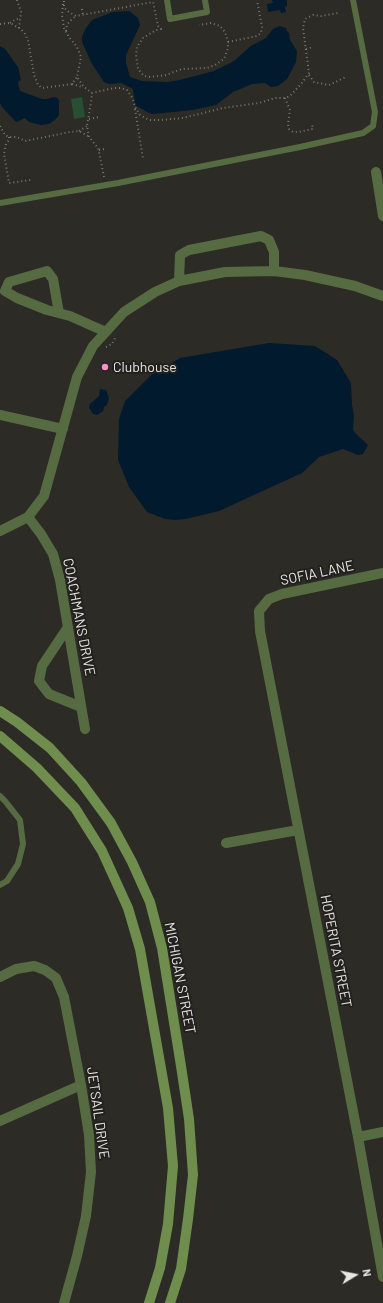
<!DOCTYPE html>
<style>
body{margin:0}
#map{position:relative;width:383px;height:1303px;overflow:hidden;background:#2c2b26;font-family:Barlow,sans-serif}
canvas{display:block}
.north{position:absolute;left:335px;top:1255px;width:40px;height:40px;-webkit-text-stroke:3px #23211d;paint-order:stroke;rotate:80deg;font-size:11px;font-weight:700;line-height:16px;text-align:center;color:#e8e7e4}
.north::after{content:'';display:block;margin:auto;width:14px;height:18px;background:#e8e7e4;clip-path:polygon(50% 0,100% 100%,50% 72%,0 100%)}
</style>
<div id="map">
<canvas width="383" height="1303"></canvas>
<div class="north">N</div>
</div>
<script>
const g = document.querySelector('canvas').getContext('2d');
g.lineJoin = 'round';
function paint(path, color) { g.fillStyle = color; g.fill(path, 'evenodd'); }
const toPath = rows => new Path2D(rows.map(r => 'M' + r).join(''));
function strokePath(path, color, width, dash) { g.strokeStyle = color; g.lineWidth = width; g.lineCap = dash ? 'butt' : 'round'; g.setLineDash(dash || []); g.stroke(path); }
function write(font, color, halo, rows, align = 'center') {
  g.font = font + ' Barlow,sans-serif'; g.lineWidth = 4; g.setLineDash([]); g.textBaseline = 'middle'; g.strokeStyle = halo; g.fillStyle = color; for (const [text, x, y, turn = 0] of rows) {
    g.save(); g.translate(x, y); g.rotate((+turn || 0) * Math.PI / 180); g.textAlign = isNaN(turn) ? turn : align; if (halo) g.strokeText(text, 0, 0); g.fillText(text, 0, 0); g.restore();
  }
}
paint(toPath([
 [82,97,85,117,74,119,71,99]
]), '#284e34');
paint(toPath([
 [272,0,287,0,287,6,285,7,286,12,281,13,280,10,268,12,267,4,273,3],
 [129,11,138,18,140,25,126,55,126,63,130,77,142,81,168,82,180,80,214,71,234,61,251,46,266,38,273,29,280,26,286,28,287,31,289,33,290,40,297,51,296,62,287,79,278,86,271,87,265,83,252,84,233,92,216,105,193,110,153,114,149,113,135,105,133,89,121,83,109,84,104,82,92,64,82,42,82,37,86,28,92,20,113,12],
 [0,46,5,49,18,67,21,80,19,81,18,83,20,91,42,99,47,99,54,97,57,98,59,100,59,115,55,120,49,124,41,125,29,122,25,118,17,122,15,121,2,107,0,103],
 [269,343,315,346,337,360,351,383,352,405,354,416,353,429,355,433,368,445,363,454,358,455,343,449,319,457,302,473,219,511,186,519,175,520,165,519,147,512,129,487,118,460,119,419,125,401,150,376,180,358],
 [100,389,106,390,109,398,107,405,104,407,103,411,97,415,93,414,89,408,90,404,99,396]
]), '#011a2e');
strokePath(toPath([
 [17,0,21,12,19,28],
 [64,1,64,7,67,11,76,16,153,2,158,26,161,29,156,30,143,38,137,47,136,55,138,69,144,76,150,77,166,75,182,69,207,68,215,65,224,59,228,48,228,42,225,32,220,26,211,23,199,25],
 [63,4,62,15,64,28,69,37,77,47,81,57,77,77,84,87,92,93],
 [82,9,83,15],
 [10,23,16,19,20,19],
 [0,24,10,23,21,29,25,34,28,40,34,75,38,85,42,88,72,84,77,77],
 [66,31,67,25,70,21,76,16],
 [228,42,257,36,261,33,262,27,257,0],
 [306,49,313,47],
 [309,75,314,82,329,85,346,77],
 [72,84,82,87],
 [285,98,290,110,288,124,289,129,293,132,298,132,313,129,312,124],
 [135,109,143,159],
 [89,119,99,117],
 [0,126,5,135,9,137,17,137,25,141,70,132,79,131,88,136],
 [79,131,87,126],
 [9,137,9,140,6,144,4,154,9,183,31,180],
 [99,150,105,149],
 [104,177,99,152,98,148,89,137,87,126,91,102,92,93,114,88,121,88,127,90,133,99,135,107,140,115,149,120,161,120,183,118,223,108,259,103,275,98,285,98,290,96,301,84,309,73,303,28,305,19,313,15,321,16,338,13],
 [106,347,112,344,115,338]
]), '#797874', 2, [1, 3]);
strokePath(toPath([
 [167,0,170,19,207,12,205,0],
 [0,203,118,183,300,147,363,133,373,126,375,112,353,0],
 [0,796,5,801,20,820,23,844,18,864,7,881,0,885]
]), '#576b42', 6);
strokePath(toPath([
 [376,172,383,216],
 [179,281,180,255,189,250,261,236,269,240,274,252,274,271],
 [59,313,53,279,47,271,9,282,5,291,17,298,47,310,70,316,106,332],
 [0,415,63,429],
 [28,517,41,534,53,554,60,580,85,729],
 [0,531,28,517,44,496,77,377,93,346,124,312,155,292,179,281,225,272,274,271,305,275,355,286,383,296],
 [383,573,282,594,269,599,259,611,260,631,358,1137,383,1277],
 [68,627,42,666,39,681,49,694,81,707],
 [226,843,298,830],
 [0,977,16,969,34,966,45,970,56,978,64,997,81,1085,89,1135,91,1172,86,1216,77,1256,64,1303],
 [0,1121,81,1085],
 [358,1137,383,1132]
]), '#576b42', 10);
strokePath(toPath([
 [0,711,17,722,50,748,81,782,111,823,132,862,150,902,162,948,181,1066,189,1119,193,1175,188,1219,181,1269,170,1303],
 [0,736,37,768,75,808,102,851,128,908,140,949,168,1108,173,1166,168,1224,160,1268,149,1303]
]), '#6f8e4d', 10);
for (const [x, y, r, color] of [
 [105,367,4,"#f790cd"]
]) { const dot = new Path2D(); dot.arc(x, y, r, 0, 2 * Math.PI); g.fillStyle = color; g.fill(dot); strokePath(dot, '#23211d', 1.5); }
write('14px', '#e8e7e4', '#23211d', [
 ["Clubhouse",113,367]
], 'left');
write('14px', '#e8e7e4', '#23211d', [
 ["SOFIA LANE",317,573,-12],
 ["COACHMANS DRIVE",79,617,79],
 ["HOPERITA STREET",336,951,79],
 ["MICHIGAN STREET",180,978,79],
 ["JETSAIL DRIVE",98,1113,82]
]);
</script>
